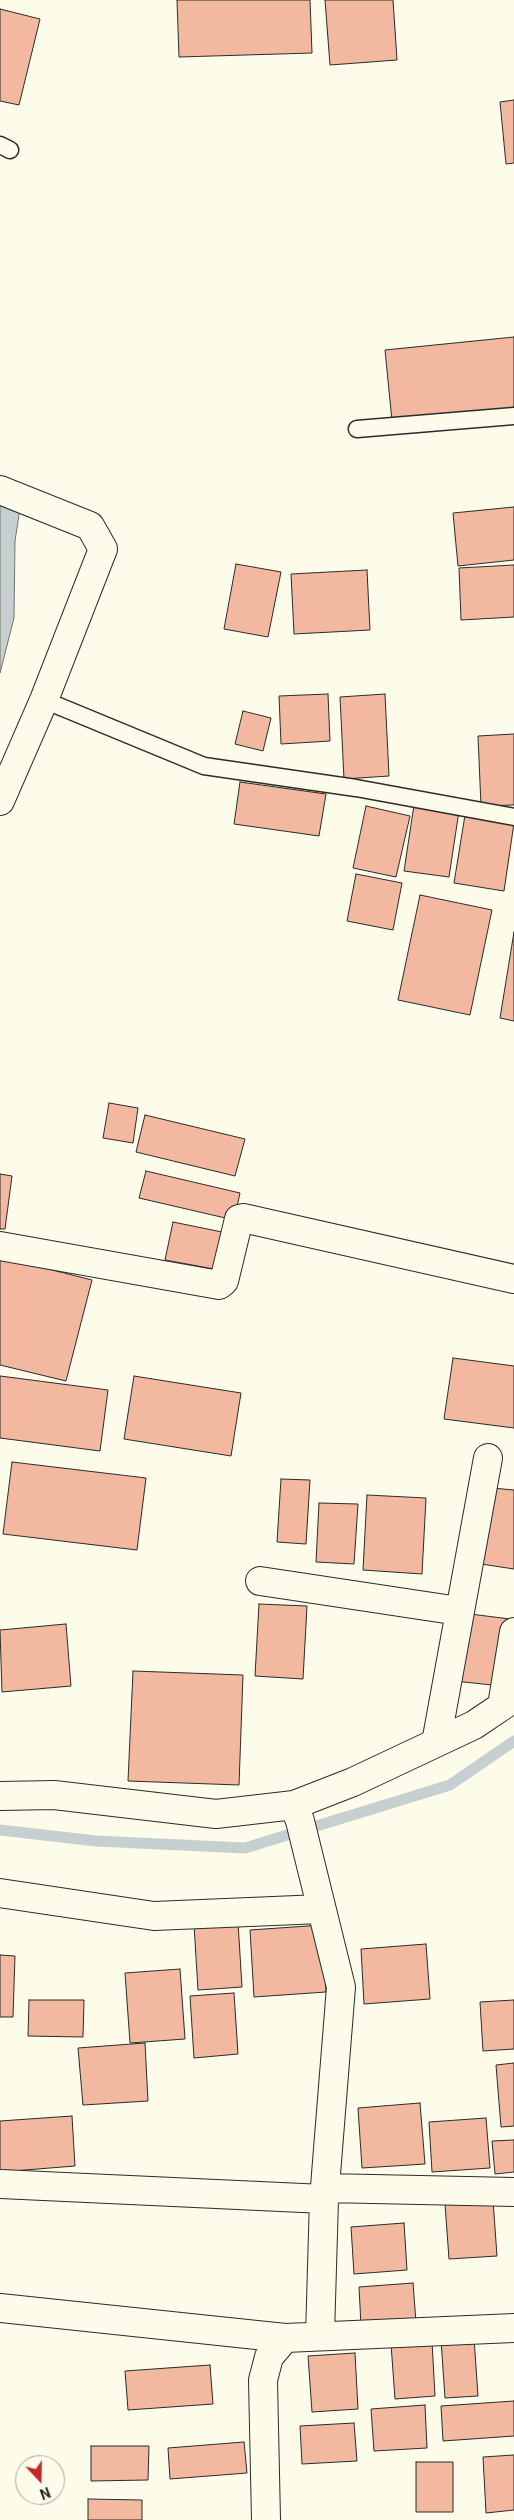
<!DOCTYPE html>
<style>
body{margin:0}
#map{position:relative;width:514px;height:2520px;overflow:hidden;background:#fdfbea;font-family:Roboto,sans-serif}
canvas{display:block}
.north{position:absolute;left:15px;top:2455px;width:50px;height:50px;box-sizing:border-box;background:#fdfbea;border:1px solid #a9a89e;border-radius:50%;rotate:159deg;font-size:14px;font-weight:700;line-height:20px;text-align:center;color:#2b2b2b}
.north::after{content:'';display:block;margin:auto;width:18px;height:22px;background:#c62828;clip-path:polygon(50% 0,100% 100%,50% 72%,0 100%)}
</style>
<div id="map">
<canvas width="514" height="2520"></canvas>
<div class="north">N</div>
</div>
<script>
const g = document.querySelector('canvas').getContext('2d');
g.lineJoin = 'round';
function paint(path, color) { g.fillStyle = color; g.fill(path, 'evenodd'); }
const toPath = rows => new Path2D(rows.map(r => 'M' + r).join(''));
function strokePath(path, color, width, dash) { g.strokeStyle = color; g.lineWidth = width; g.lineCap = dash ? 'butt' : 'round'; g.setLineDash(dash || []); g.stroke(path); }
const water = toPath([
 [0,495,21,502,15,541,14,618,0,673,0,495]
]);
paint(water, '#c7d0d0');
strokePath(water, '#74746e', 1);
strokePath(toPath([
 [0,1830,96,1841,245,1848,450,1785,514,1741]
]), '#c7d0d0', 11);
const building = toPath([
 [177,0,310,0,312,53,179,57,177,0],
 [325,0,393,0,397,60,330,65,325,0],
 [0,9,40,19,19,105,0,101,0,9],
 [514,100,514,163,506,164,500,102,514,100],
 [514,337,514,409,392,421,385,350,514,337],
 [514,507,514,560,458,566,453,513,514,507],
 [236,564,281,572,268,637,224,629,236,564],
 [514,565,514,617,461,620,459,568,514,565],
 [367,570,370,630,294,634,291,574,367,570],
 [328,694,330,741,281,744,279,696,328,694],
 [385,694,389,776,344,779,340,697,385,694],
 [243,711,271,718,263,751,235,744,243,711],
 [514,734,514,805,481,806,478,736,514,734],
 [240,782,326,794,319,836,234,824,240,782],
 [414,805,459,811,449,877,404,871,414,805],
 [366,806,410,816,396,877,353,868,366,806],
 [465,815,514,823,504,891,454,883,465,815],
 [356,874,402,883,393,930,347,921,356,874],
 [420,895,492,910,470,1015,398,1000,420,895],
 [514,932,514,1021,500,1018,514,932],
 [109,1103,138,1108,133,1143,103,1138,109,1103],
 [145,1115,245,1139,235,1176,136,1152,145,1115],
 [146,1171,240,1193,234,1220,139,1198,146,1171],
 [0,1174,12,1176,5,1229,0,1229,0,1174],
 [173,1222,222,1232,214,1269,165,1260,173,1222],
 [0,1257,92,1280,66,1381,0,1365,0,1257],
 [453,1358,514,1366,514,1428,444,1419,453,1358],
 [0,1376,108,1390,100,1451,0,1438,0,1376],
 [134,1376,241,1393,231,1456,124,1439,134,1376],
 [12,1462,146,1478,137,1550,3,1534,12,1462],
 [281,1479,310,1480,306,1544,277,1542,281,1479],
 [492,1488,514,1490,514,1569,481,1564,492,1488],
 [367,1495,426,1498,422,1574,363,1570,367,1495],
 [319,1503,358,1504,354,1564,316,1562,319,1503],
 [259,1604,307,1606,303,1679,255,1676,259,1604],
 [462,1613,510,1619,502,1686,454,1681,462,1613],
 [66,1624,71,1686,2,1692,0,1630,66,1624],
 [133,1671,243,1675,239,1785,128,1781,133,1671],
 [238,1922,242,1987,198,1990,194,1925,238,1922],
 [322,1925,326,1992,254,1997,250,1930,322,1925],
 [426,1944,430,1999,364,2004,361,1949,426,1944],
 [0,1955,15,1956,13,2017,0,2017,0,1955],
 [180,1969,185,2039,130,2043,125,1973,180,1969],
 [234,1993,238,2054,194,2058,190,1996,234,1993],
 [29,2000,84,2000,83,2037,28,2036,29,2000],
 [514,2000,514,2049,483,2051,480,2002,514,2000],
 [145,2043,148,2101,83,2105,78,2048,145,2043],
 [514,2063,514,2126,501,2127,496,2065,514,2063],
 [420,2103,425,2164,362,2168,358,2108,420,2103],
 [72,2116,75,2166,0,2172,0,2121,72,2116],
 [486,2118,490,2168,432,2172,429,2122,486,2118],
 [514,2140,514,2172,495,2174,492,2141,514,2140],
 [493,2200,497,2256,449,2259,445,2204,493,2200],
 [404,2223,407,2270,354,2274,351,2227,404,2223],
 [413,2283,416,2322,361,2326,359,2287,413,2283],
 [474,2338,478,2396,445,2398,441,2340,474,2338],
 [432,2341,435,2396,395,2399,391,2344,432,2341],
 [355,2353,358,2409,312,2412,308,2356,355,2353],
 [210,2365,213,2404,128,2410,125,2371,210,2365],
 [514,2401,514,2436,443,2441,441,2406,514,2401],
 [425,2405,427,2448,374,2451,371,2409,425,2405],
 [354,2423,357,2461,302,2464,300,2426,354,2423],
 [244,2442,247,2473,170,2479,168,2448,244,2442],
 [91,2446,149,2446,148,2480,91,2481,91,2446],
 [514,2455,514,2510,486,2513,483,2457,514,2455],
 [416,2462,453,2462,453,2512,416,2512,416,2462],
 [88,2499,142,2500,142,2520,88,2520,88,2499]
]);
paint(building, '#f2b8a0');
strokePath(building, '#2b2b2b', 1);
const lane = toPath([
 [0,145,10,150],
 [357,429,514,416],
 [44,700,204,766,356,788,514,817]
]);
const street = toPath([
 [0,490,90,526,103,549,44,700,0,801],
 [0,1246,219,1285,224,1281,239,1219,243,1218,514,1279],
 [260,1581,459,1611],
 [502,1706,514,1632],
 [436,1743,488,1458],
 [0,1796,54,1795,216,1814,294,1805,353,1782,474,1725,514,1698],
 [294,1805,300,1821,341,1987,324,2199,320,2335],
 [0,1893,154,1916,321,1909],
 [0,2184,324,2199],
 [325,2188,514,2192],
 [0,2308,285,2338],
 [266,2520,263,2380,269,2357,285,2338,514,2328]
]);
strokePath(lane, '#2b2b2b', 19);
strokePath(street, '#2b2b2b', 30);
strokePath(lane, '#fdfbea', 16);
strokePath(street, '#fdfbea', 28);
</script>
